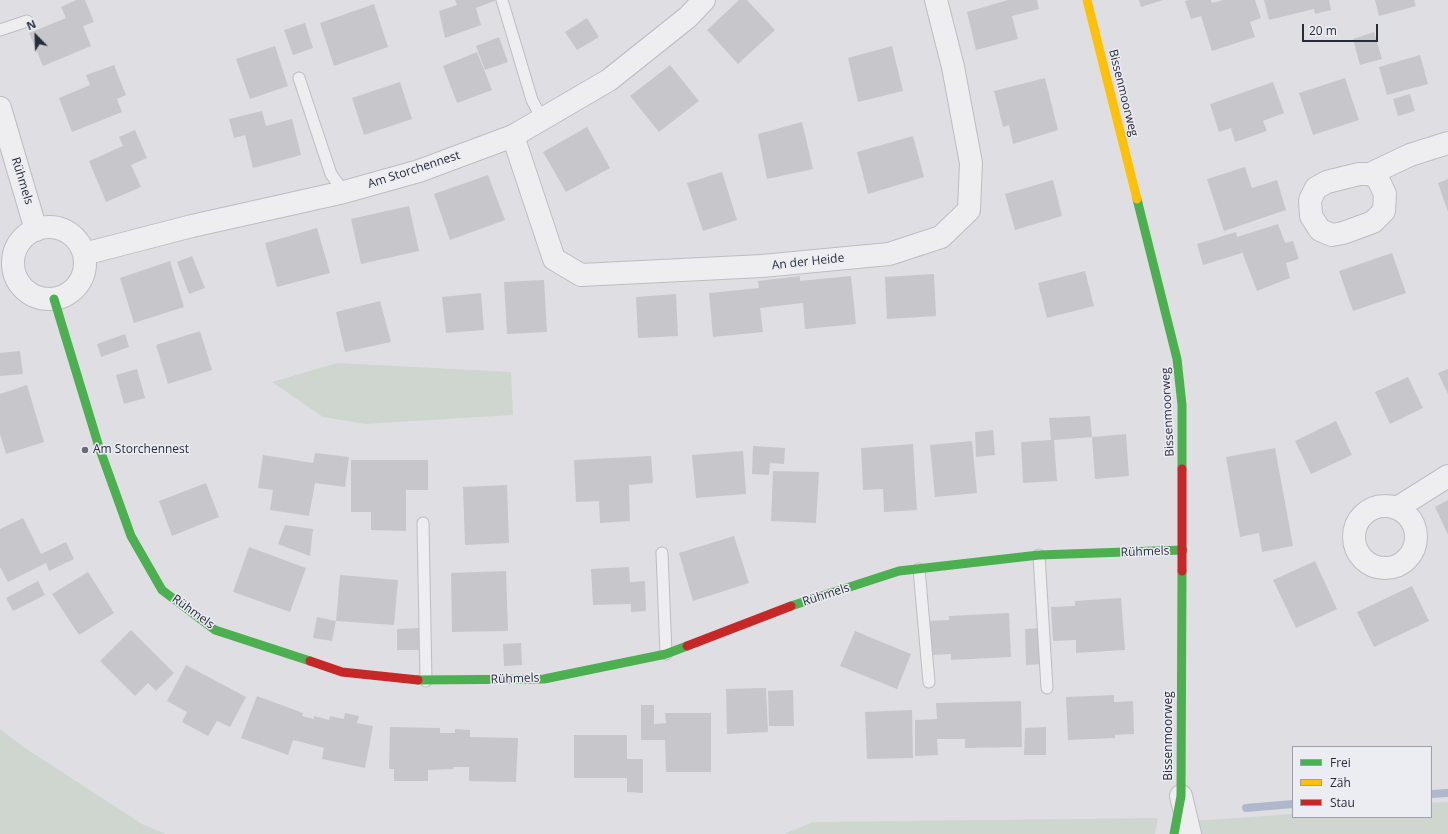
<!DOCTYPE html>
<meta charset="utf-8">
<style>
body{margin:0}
#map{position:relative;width:1448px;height:834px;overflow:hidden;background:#dfdfe3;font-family:"Open Sans",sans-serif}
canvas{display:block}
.legend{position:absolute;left:1292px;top:746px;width:140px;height:72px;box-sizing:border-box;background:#ecedf3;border:1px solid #9e9fa9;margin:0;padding:5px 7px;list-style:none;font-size:12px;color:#282b3a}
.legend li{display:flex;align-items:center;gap:8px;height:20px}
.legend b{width:20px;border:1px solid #9e9fa9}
.north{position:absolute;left:16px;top:16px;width:40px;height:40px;-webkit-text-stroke:3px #ecedf3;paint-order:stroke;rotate:337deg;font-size:11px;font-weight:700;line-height:16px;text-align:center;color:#282b3a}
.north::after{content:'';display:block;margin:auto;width:14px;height:18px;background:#282b3a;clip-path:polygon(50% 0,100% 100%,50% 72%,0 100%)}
.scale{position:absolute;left:1302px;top:24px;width:76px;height:18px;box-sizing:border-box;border:2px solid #282b3a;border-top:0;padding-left:5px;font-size:12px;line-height:14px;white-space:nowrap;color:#282b3a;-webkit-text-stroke:3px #ecedf3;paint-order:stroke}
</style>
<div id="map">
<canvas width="1448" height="834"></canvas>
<ul class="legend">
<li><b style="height:5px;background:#4caf50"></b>Frei</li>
<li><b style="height:5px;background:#ffc107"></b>Zäh</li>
<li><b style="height:5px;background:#c62828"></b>Stau</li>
</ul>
<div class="north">N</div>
<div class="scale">20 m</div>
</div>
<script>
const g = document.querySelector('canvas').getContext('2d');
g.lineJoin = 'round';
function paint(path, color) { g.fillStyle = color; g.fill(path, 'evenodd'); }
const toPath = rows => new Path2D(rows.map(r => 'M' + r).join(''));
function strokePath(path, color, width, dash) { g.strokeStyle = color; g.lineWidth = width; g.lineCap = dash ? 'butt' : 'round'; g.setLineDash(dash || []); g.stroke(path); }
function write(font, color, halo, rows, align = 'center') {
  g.font = font + ' "Open Sans",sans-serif'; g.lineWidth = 3; g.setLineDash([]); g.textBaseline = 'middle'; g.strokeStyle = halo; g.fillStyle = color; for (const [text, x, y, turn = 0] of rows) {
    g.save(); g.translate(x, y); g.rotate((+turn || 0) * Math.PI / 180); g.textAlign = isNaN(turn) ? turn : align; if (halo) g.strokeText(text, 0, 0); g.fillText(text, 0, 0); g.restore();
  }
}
paint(toPath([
 [337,363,511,372,513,415,365,424,323,417,272,382],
 [0,729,25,748,142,824,166,834,0,834],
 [1448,802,1448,834,1178,834,1180,820,1208,820,1293,814,1293,817,1431,817,1431,803],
 [1158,818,1155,834,784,834,813,822]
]), '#ced6cf');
strokePath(toPath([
 [1431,794,1448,793],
 [1246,808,1293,804]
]), '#afb8cc', 8);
paint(toPath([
 [76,0,85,0,94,22,83,26,91,46,43,66,29,33,66,18,61,7],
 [455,0,497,0,476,8,481,25,445,38,439,11,457,5],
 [739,0,747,0,775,30,738,64,707,30],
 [1008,0,1037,0,1039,9,1012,16,1018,39,976,50,967,12],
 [1139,0,1163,0,1141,7],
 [1189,0,1211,0,1212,3,1223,0,1255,0,1261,18,1250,22,1255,37,1212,51,1201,16,1191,19,1185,1],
 [1264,0,1329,0,1331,10,1315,14,1314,9,1269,20],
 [1375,0,1414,0,1416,6,1379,16],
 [374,4,388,47,334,66,320,23],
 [587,18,599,37,577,50,565,32],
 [305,23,313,48,293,55,284,30],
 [1374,32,1382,59,1360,65,1353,39],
 [499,37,508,62,485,70,476,46],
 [275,46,288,86,250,99,236,59],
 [892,46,903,91,858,102,848,58],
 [477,52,492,90,457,103,443,66],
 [1420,55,1428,84,1387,95,1379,67],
 [114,65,126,95,117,99,122,112,72,132,59,98,90,85,86,75],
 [670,65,699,101,659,132,630,96],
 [1045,78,1058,130,1013,144,1009,125,1003,127,994,91],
 [1345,78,1359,120,1313,135,1299,93],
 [400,82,412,119,364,135,352,98],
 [1273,82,1284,113,1263,121,1267,131,1235,142,1231,128,1219,132,1210,104],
 [1410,94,1415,111,1398,116,1393,99],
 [262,111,266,126,292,119,301,155,253,168,245,135,234,138,229,119],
 [802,122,813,169,767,179,758,134],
 [587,127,610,168,566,192,543,152],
 [135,130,147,158,131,165,141,187,106,202,89,161,123,146,119,137],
 [913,136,924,177,868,194,857,152],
 [1245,167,1252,188,1277,180,1286,210,1224,231,1207,179],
 [722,172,737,220,703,231,687,183],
 [488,175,505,220,450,240,434,194],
 [1448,179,1448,212,1438,183],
 [1053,180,1062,216,1015,230,1005,194],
 [409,206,419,251,361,264,351,219],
 [1278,224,1285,243,1293,241,1299,259,1286,263,1290,278,1257,291,1239,244,1242,253,1203,265,1197,244,1236,232,1237,237],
 [317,228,330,273,277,287,265,243],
 [1392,253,1406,293,1353,311,1339,271],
 [192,256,205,288,189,294,177,262],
 [170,261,184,307,134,323,120,278],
 [1085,271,1094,306,1047,318,1038,283],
 [934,274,936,316,887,319,885,277],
 [800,276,800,281,851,276,856,324,805,329,803,303,760,308,763,332,713,337,709,293,759,288,758,281],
 [544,280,547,332,507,334,504,282],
 [481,293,484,330,446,333,442,297],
 [676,294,678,336,638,338,636,297],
 [380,301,391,342,345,352,336,312],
 [200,331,212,370,168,384,156,345],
 [125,334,129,347,101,357,97,344],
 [20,351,23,374,0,376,0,353],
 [137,369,145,398,124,404,116,375],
 [1448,369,1448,394,1438,373],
 [1408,377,1423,408,1390,424,1375,392],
 [27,385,44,442,6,454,0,434,0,394],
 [1090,416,1092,437,1054,440,1057,481,1023,483,1021,442,1051,440,1049,418],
 [1336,421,1352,455,1311,474,1295,441],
 [993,430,995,455,976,457,975,432],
 [1126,434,1129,476,1095,479,1092,437],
 [972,441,977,493,935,497,930,445],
 [913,444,917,510,884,512,883,489,863,490,861,448],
 [753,446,785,448,784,464,770,463,769,475,752,474],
 [1275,448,1293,546,1262,552,1259,533,1240,537,1226,457],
 [743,451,746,494,696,498,692,455],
 [315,453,349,457,345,487,315,483,309,516,270,510,273,490,258,488,263,455,313,463],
 [651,456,653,483,629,485,630,521,600,523,599,501,576,502,574,460],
 [351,460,428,460,428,490,406,490,406,531,371,530,371,512,351,512],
 [773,471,819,472,816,523,771,521],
 [206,483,219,517,172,536,159,501],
 [507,485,509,543,465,545,463,487],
 [1448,500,1448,535,1435,507],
 [23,518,41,554,66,542,74,559,49,571,46,563,8,582,0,567,0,529],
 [285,525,313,529,310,556,278,544],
 [734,536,749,583,693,601,679,553],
 [249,547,306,568,290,612,233,592],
 [1315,561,1337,609,1296,628,1273,580],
 [629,567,630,582,645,581,646,611,631,612,631,604,593,605,591,569],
 [506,571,508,631,452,632,451,573],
 [88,572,114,613,79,635,52,594],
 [340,575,398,580,394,625,336,621],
 [38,581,45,595,13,611,6,598],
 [1412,586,1429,621,1374,647,1357,612],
 [1121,598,1125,650,1076,653,1076,640,1053,641,1051,607,1075,606,1075,601],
 [1009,613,1011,657,951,660,951,654,931,655,929,621,949,620,949,616],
 [317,617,336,621,332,641,313,638],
 [420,628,421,650,397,650,397,629],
 [1042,628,1044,664,1026,665,1025,629],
 [131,630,174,673,156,691,148,683,135,696,100,661],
 [855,631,911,654,897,689,840,666],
 [521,643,522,665,504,666,503,644],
 [186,665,246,697,230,727,217,721,208,736,182,722,187,712,167,701],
 [766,688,768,732,727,734,726,689],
 [793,690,794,726,769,726,768,691],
 [1114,695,1114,702,1133,701,1134,734,1115,735,1115,738,1068,740,1066,697],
 [257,696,303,713,302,716,314,719,314,716,329,720,330,716,344,719,345,713,359,716,357,723,373,726,365,768,322,759,324,748,293,740,288,755,241,738],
 [1021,701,1022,747,965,748,965,739,937,739,938,755,915,756,915,720,937,719,936,703],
 [641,705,654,705,654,724,666,723,665,713,711,713,711,772,666,772,665,740,641,740],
 [912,710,913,758,867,759,865,712],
 [390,727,440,728,440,733,455,733,455,729,470,730,470,737,518,738,516,782,469,781,469,767,454,767,453,769,428,770,428,781,394,781,394,769,389,769],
 [1046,727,1046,755,1024,755,1025,728],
 [574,735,627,735,627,759,643,759,643,793,627,792,627,778,574,778]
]), '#c7c7cb');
const lane = toPath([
 [502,0,532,100,542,119],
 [0,30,27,21],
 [299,78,331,174,344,192],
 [423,523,426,681],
 [662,553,666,654],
 [1039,555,1047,688],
 [919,569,929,682]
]);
const street = toPath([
 [0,108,36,230],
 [513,136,554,259,581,275,762,266,889,254,941,237,969,210,971,163,953,67,936,0],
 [1359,174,1370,174,1378,179,1385,194,1384,211,1373,222,1343,233,1332,235,1320,230,1311,216,1310,200,1316,188,1327,182,1359,174],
 [1370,174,1410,155,1448,143],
 '13 263a36 36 0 1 1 72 0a36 36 0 1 1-72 0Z',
 [84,254,192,226,344,192,419,171,513,136,609,80,688,17,704,0],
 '1354 537a31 31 0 1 1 62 0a31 31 0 1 1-62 0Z',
 [1397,508,1448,476],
 [1181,796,1190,834]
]);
strokePath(lane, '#bdbdc1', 13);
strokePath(street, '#bdbdc1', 24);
strokePath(lane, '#eeeef0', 11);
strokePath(street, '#eeeef0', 22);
strokePath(toPath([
 [1137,199,1177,359,1182,405,1182,469],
 [54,299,99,447,131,536,162,590,215,630,310,661],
 [791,606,899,571,1039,555,1183,550],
 [418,680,544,679,666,654,687,646],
 [1174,834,1181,796,1182,571]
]), '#4caf50', 9);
strokePath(toPath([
 [1087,0,1137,199]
]), '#ffc107', 9);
strokePath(toPath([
 [1182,571,1182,469],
 [687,646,791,606],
 [310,661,342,672,418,680]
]), '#c62828', 9);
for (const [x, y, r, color] of [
 [85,450,4,"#686a75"]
]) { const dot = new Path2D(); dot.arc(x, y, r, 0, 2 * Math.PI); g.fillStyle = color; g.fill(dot); strokePath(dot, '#ecedf3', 1.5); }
write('12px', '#282b3a', '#ecedf3', [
 ["Bissenmoorweg",1123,93,76],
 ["Am Storchennest",414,170,-18],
 ["Rühmels",22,181,73],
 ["An der Heide",808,262,-6],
 ["Bissenmoorweg",1168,412,-93],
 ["Rühmels",1145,552,-2],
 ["Rühmels",826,595,-18],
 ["Rühmels",193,612,36],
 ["Rühmels",515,679,-2],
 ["Bissenmoorweg",1169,736,-90]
]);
write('12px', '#282b3a', '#ecedf3', [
 ["Am Storchennest",93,450]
], 'left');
</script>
